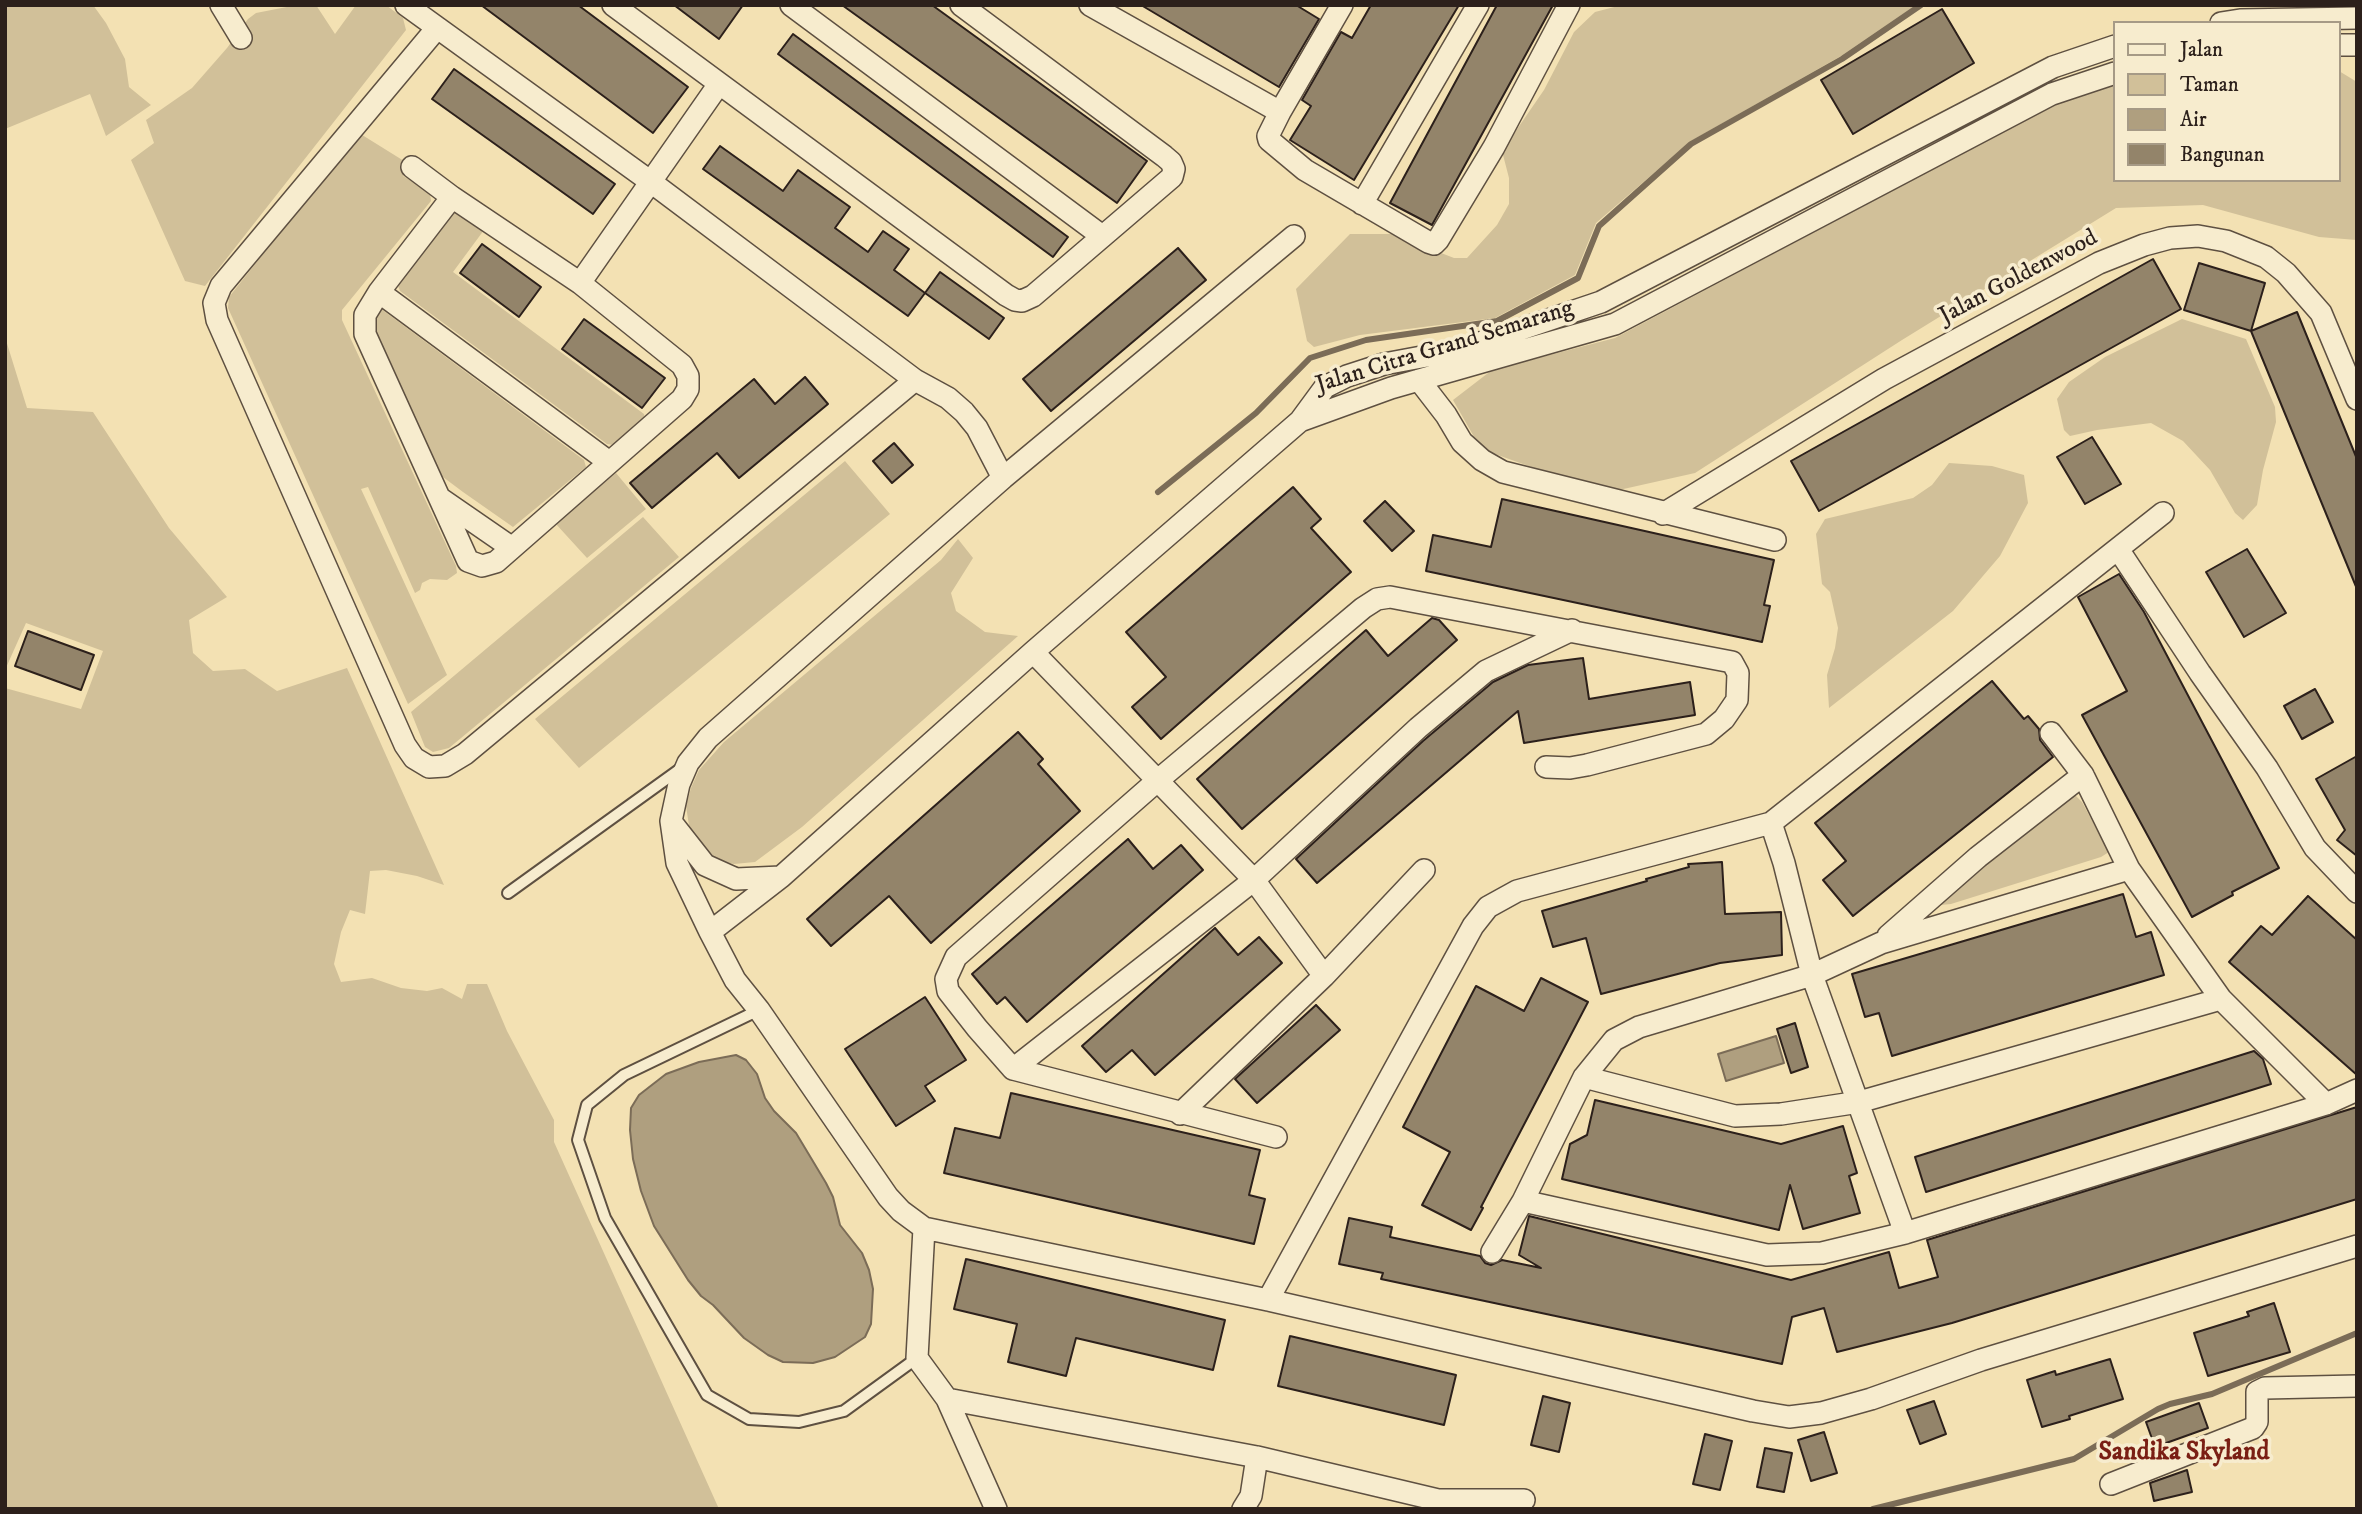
<!DOCTYPE html>
<style>
body{margin:0}
#map{position:relative;width:2362px;height:1514px;overflow:hidden;background:#f3e1b3;font-family:"IM FELL DW Pica",serif}
canvas{display:block}
.frame{position:absolute;inset:0;border:7px solid #2c201b;pointer-events:none}
.legend{position:absolute;left:2113px;top:21px;width:228px;height:161px;box-sizing:border-box;background:#f7ecce;border:2px solid #a69a86;margin:0;padding:9px 12px;list-style:none;font-size:21px;color:#2c201b}
.legend li{display:flex;align-items:center;gap:14px;height:35px}
.legend b{width:35px;border:2px solid #a69a86}
</style>
<div id="map">
<canvas width="2362" height="1514"></canvas>
<div class="frame"></div>
<ul class="legend">
<li><b style="height:9px;background:#f7ecce"></b>Jalan</li>
<li><b style="height:19px;background:#d1c099"></b>Taman</li>
<li><b style="height:19px;background:#af9f7f"></b>Air</li>
<li><b style="height:19px;background:#93846a"></b>Bangunan</li>
</ul>
</div>
<script>
const g = document.querySelector('canvas').getContext('2d');
g.lineJoin = 'round';
function paint(path, color) { g.fillStyle = color; g.fill(path, 'evenodd'); }
const toPath = rows => new Path2D(rows.map(r => 'M' + r).join(''));
function strokePath(path, color, width, dash) { g.strokeStyle = color; g.lineWidth = width; g.lineCap = dash ? 'butt' : 'round'; g.setLineDash(dash || []); g.stroke(path); }
function write(font, color, halo, rows, align = 'center') {
  g.font = font + ' "IM FELL DW Pica",serif'; g.lineWidth = 7; g.setLineDash([]); g.textBaseline = 'middle'; g.strokeStyle = halo; g.fillStyle = color; for (const [text, x, y, turn = 0] of rows) {
    g.save(); g.translate(x, y); g.rotate((+turn || 0) * Math.PI / 180); g.textAlign = isNaN(turn) ? turn : align; if (halo) g.strokeText(text, 0, 0); g.fillText(text, 0, 0); g.restore();
  }
}
paint(toPath([
 [5,5,93,5,106,23,125,59,129,87,151,105,106,136,90,94,5,129],
 [297,5,316,5,335,34,356,5,386,5,403,18,406,30,205,286,185,281,131,160,154,143,146,120,192,88,227,48,248,19,256,13],
 [1622,5,1916,5,1841,56,1691,141,1596,223,1575,275,1495,318,1360,335,1314,347,1307,341,1296,289,1350,234,1392,234,1454,258,1467,258,1497,225,1509,204,1509,178,1502,151,1544,90,1574,32,1595,12],
 [2339,71,2357,82,2357,240,2319,237,2203,205,2116,208,1902,340,1695,473,1619,490,1551,474,1481,449,1453,400,1492,370,1615,338,2054,105,2115,85,2115,180,2339,180],
 [359,133,404,161,403,176,430,192,431,201,342,310,342,320,456,566,457,573,447,580,430,579,422,583,420,590,415,593,368,487,361,489,447,675,408,704,228,308,229,297],
 [454,213,460,213,484,230,453,272,644,414,645,419,614,445,607,444,595,435,400,291,397,283],
 [380,308,584,460,586,467,513,527,463,492,439,474,372,324],
 [2182,319,2246,339,2275,407,2276,422,2263,470,2257,505,2243,520,2235,513,2210,470,2183,441,2151,423,2097,430,2070,436,2064,430,2057,399,2069,382,2105,357],
 [5,337,27,408,93,412,169,528,227,597,189,620,193,653,213,671,245,669,277,691,347,668,444,885,417,876,386,870,370,871,365,914,350,910,341,932,334,964,341,982,372,978,401,988,427,991,442,988,462,999,467,984,487,984,507,1031,554,1120,554,1142,719,1509,5,1509,5,688,81,709,103,651,26,623,5,670],
 [845,461,890,514,579,768,535,719],
 [1949,463,1992,466,2024,475,2028,503,2000,556,1953,611,1829,708,1827,675,1835,648,1838,628,1830,592,1822,584,1816,534,1825,519,1913,498,1932,485],
 [616,473,646,509,587,558,555,523],
 [643,517,679,557,449,748,433,752,425,747,411,712],
 [958,539,973,558,951,593,956,611,985,632,1018,636,802,827,755,862,734,864,717,861,704,851,690,832,686,806,691,788,699,770,724,742,941,560],
 [2075,795,2082,802,2109,852,2101,857,1951,904,1941,905,1946,895,2068,797]
]), '#d1c099');
const water = toPath([
 [1776,1036,1784,1063,1726,1081,1718,1054,1776,1036],
 [736,1055,746,1060,757,1074,765,1098,774,1111,796,1133,826,1183,833,1197,840,1225,862,1253,869,1270,873,1289,871,1324,865,1337,835,1357,813,1363,783,1362,768,1355,744,1338,713,1305,701,1296,688,1280,654,1226,641,1191,633,1159,630,1130,631,1108,639,1095,666,1074,699,1062,736,1055]
]);
paint(water, '#af9f7f');
strokePath(water, '#7b6c57', 2);
strokePath(toPath([
 [1158,492,1256,413,1310,358,1366,340,1497,321,1578,278,1599,226,1691,144,1842,59,1921,5],
 [1873,1509,2074,1459,2158,1409,2170,1404,2212,1394,2357,1333]
]), '#7b6c57', 6);
const building = toPath([
 [481,5,578,5,688,87,653,133,481,5],
 [674,5,743,5,719,39,674,5],
 [842,5,932,5,1147,161,1117,203,842,5],
 [1141,5,1296,5,1319,19,1279,87,1141,5],
 [1371,5,1459,5,1354,180,1290,140,1311,106,1302,100,1341,32,1352,38,1371,5],
 [1497,5,1553,5,1432,225,1390,203,1497,5],
 [1942,9,1974,63,1853,134,1821,80,1942,9],
 [793,34,1068,237,1053,257,778,54,793,34],
 [454,69,615,184,593,214,432,99,454,69],
 [720,146,783,191,798,170,850,207,835,228,868,252,883,231,909,249,894,270,925,293,940,272,1004,318,989,339,925,293,908,316,703,169,720,146],
 [482,244,541,287,519,317,460,273,482,244],
 [1178,248,1206,280,1051,411,1023,379,1178,248],
 [2153,259,2181,309,1819,511,1791,461,2153,259],
 [2199,263,2265,283,2251,331,2184,310,2199,263],
 [2297,312,2357,459,2357,589,2251,331,2297,312],
 [584,319,665,378,642,408,562,349,584,319],
 [805,377,828,404,739,478,717,453,652,508,630,483,754,379,775,404,805,377],
 [2092,437,2121,484,2085,504,2057,457,2092,437],
 [894,443,913,465,892,483,873,461,894,443],
 [1293,487,1321,519,1311,528,1351,572,1161,739,1132,707,1166,677,1126,632,1293,487],
 [1502,499,1774,560,1764,605,1770,606,1762,642,1426,571,1433,535,1491,547,1502,499],
 [1385,501,1414,531,1392,551,1364,521,1385,501],
 [2247,549,2286,613,2244,637,2206,572,2247,549],
 [2119,574,2144,612,2279,868,2232,892,2233,895,2192,917,2082,715,2127,691,2078,597,2119,574],
 [1432,618,1439,620,1457,640,1242,829,1197,779,1366,630,1388,656,1432,618],
 [28,631,94,655,81,690,15,666,28,631],
 [1583,658,1589,699,1690,682,1695,715,1524,743,1518,711,1317,883,1296,859,1423,741,1493,682,1528,665,1583,658],
 [1992,681,2024,719,2028,716,2039,729,2040,740,2053,757,1853,916,1823,880,1846,861,1815,823,1992,681],
 [2315,689,2333,722,2302,739,2284,706,2315,689],
 [1018,732,1043,759,1038,764,1080,811,931,943,889,896,831,946,807,919,1018,732],
 [2357,756,2357,856,2337,840,2345,830,2316,779,2357,756],
 [1128,839,1153,869,1181,845,1203,870,1027,1022,1005,997,997,1004,972,974,1128,839],
 [1722,862,1725,914,1781,912,1782,955,1720,963,1601,994,1586,938,1553,947,1542,911,1647,881,1646,879,1689,867,1688,864,1722,862],
 [2123,894,2136,937,2151,932,2164,975,1892,1056,1879,1013,1865,1017,1852,974,2123,894],
 [2308,896,2357,940,2357,1075,2229,962,2261,926,2272,935,2308,896],
 [1215,928,1238,955,1259,937,1282,963,1155,1075,1132,1050,1106,1072,1082,1046,1215,928],
 [1541,978,1588,1002,1481,1207,1483,1208,1471,1230,1422,1205,1450,1152,1403,1127,1476,986,1524,1011,1541,978],
 [925,997,966,1060,925,1086,935,1101,896,1126,845,1049,925,997],
 [1316,1005,1340,1030,1257,1103,1235,1079,1316,1005],
 [1795,1023,1808,1067,1791,1073,1777,1029,1795,1023],
 [2254,1051,2263,1059,2271,1084,1926,1192,1915,1157,2254,1051],
 [1011,1093,1260,1150,1249,1195,1265,1199,1254,1244,944,1173,955,1128,1000,1138,1011,1093],
 [1595,1100,1781,1144,1843,1126,1857,1173,1849,1176,1860,1213,1803,1229,1790,1185,1779,1230,1562,1179,1570,1144,1587,1135,1595,1100],
 [2357,1107,2357,1199,1952,1323,1837,1352,1824,1308,1792,1317,1782,1364,1381,1279,1383,1273,1339,1264,1349,1218,1392,1227,1390,1237,1480,1256,1485,1263,1491,1265,1502,1260,1541,1268,1519,1255,1529,1216,1791,1280,1889,1252,1899,1288,1938,1277,1927,1240,2357,1107],
 [966,1259,1225,1320,1213,1370,1076,1338,1066,1376,1008,1362,1017,1324,954,1309,966,1259],
 [2274,1303,2290,1352,2208,1376,2194,1333,2249,1316,2247,1312,2274,1303],
 [1290,1336,1456,1375,1444,1425,1278,1386,1290,1336],
 [2110,1359,2123,1399,2069,1416,2070,1419,2042,1427,2027,1380,2055,1371,2056,1375,2110,1359],
 [1543,1396,1570,1403,1559,1452,1531,1445,1543,1396],
 [1934,1401,1946,1434,1920,1444,1907,1410,1934,1401],
 [2199,1403,2208,1428,2155,1447,2146,1422,2199,1403],
 [1824,1432,1837,1473,1811,1481,1798,1440,1824,1432],
 [1705,1434,1732,1441,1720,1490,1693,1484,1705,1434],
 [1765,1448,1792,1453,1784,1492,1757,1487,1765,1448],
 [2187,1470,2192,1492,2154,1501,2150,1483,2187,1470]
]);
paint(building, '#93846a');
strokePath(building, '#2c201b', 2);
const service = toPath([
 [508,893,683,767],
 [759,1010,624,1075,587,1105,578,1140,605,1218,707,1395,749,1419,799,1422,844,1411,917,1358]
]);
const minor = toPath([
 [221,5,241,38],
 [406,5,651,182,915,380,948,398,964,412,977,428,1003,478],
 [613,5,1006,295,1015,300,1022,301,1033,296,1172,177,1174,169,1171,162,1164,156,961,5],
 [791,5,1102,236],
 [1090,5,1280,112],
 [1342,5,1280,112,1268,136,1269,140,1305,170,1428,242,1434,244,1438,240,1494,147,1569,5],
 [2221,23,2240,20,2357,18],
 [437,28,221,286,214,303,217,320,405,745,414,758,429,767,445,766,465,754,915,380],
 [2339,45,2357,45],
 [2115,46,2053,67,1601,302,1459,350,1384,364,1347,376,1325,387,1300,421,1033,652,781,877,710,932,735,980,759,1010,888,1197,901,1211,924,1228,1268,1300,1753,1411,1789,1417,1821,1413,1871,1399,1981,1360,2357,1246],
 [412,167,452,197],
 [452,197,580,283,682,365,688,376,688,389,682,399,496,562,482,566,468,561,365,334,365,315,379,292,452,197],
 [1362,204,1478,5],
 [580,283,719,84],
 [379,292,609,462],
 [1419,380,1446,415,1462,442,1482,460,1503,472,1775,540],
 [1300,421,1391,388,1615,324,2052,94,2115,73],
 [441,499,512,548],
 [1663,514,1884,379,2099,263,2144,245,2170,238,2198,236,2226,241,2266,257,2286,273,2321,313,2357,399],
 [2118,549,2200,673,2267,768,2315,848,2357,892],
 [1033,652,1254,880,1324,976],
 [2051,733,2083,775,2129,869,2221,999,2326,1104],
 [672,823,705,865,736,879,781,877],
 [1771,823,1784,863,1812,975,1905,1233],
 [710,932,677,863,671,821,679,784,688,763,708,738,1003,478,1294,236],
 [1888,936,1978,857,2083,775],
 [1013,1069,1254,880,1418,728,1486,671,1572,630],
 [1584,1077,1735,1116,1781,1114,1859,1102,2221,999],
 [1180,1114,1324,976,1424,870],
 [1276,1137,1013,1069,977,1028,948,991,946,979,956,957,1157,781,1363,608,1377,599,1390,597,1732,662,1738,673,1737,700,1724,719,1706,734,1587,765,1570,768,1546,767],
 [1523,1201,1767,1255,1822,1253,1905,1233,2326,1104,2357,1090],
 [924,1228,917,1358,947,1399,1257,1457,1438,1500,1524,1500],
 [1492,1252,1523,1201,1584,1077,1614,1040,1639,1027,1812,975,1881,943,2129,869],
 [1268,1300,1473,926,1488,907,1517,891,1771,823,2163,513],
 [947,1399,996,1509],
 [2111,1484,2253,1428,2257,1422,2257,1392,2265,1388,2357,1386],
 [1243,1509,1251,1496,1257,1457]
]);
strokePath(service, '#5e5041', 14);
strokePath(minor, '#5e5041', 24);
strokePath(service, '#f7ecce', 10);
strokePath(minor, '#f7ecce', 21);
write('24px', '#2c201b', '#f7ecce', [
 ["Jalan Goldenwood",2019,278,-28],
 ["Jalan Citra Grand Semarang",1445,348,-17]
]);
write('bold 26px', '#7a1f14', '#f7ecce', [
 ["Sandika Skyland",2184,1454]
]);
</script>
